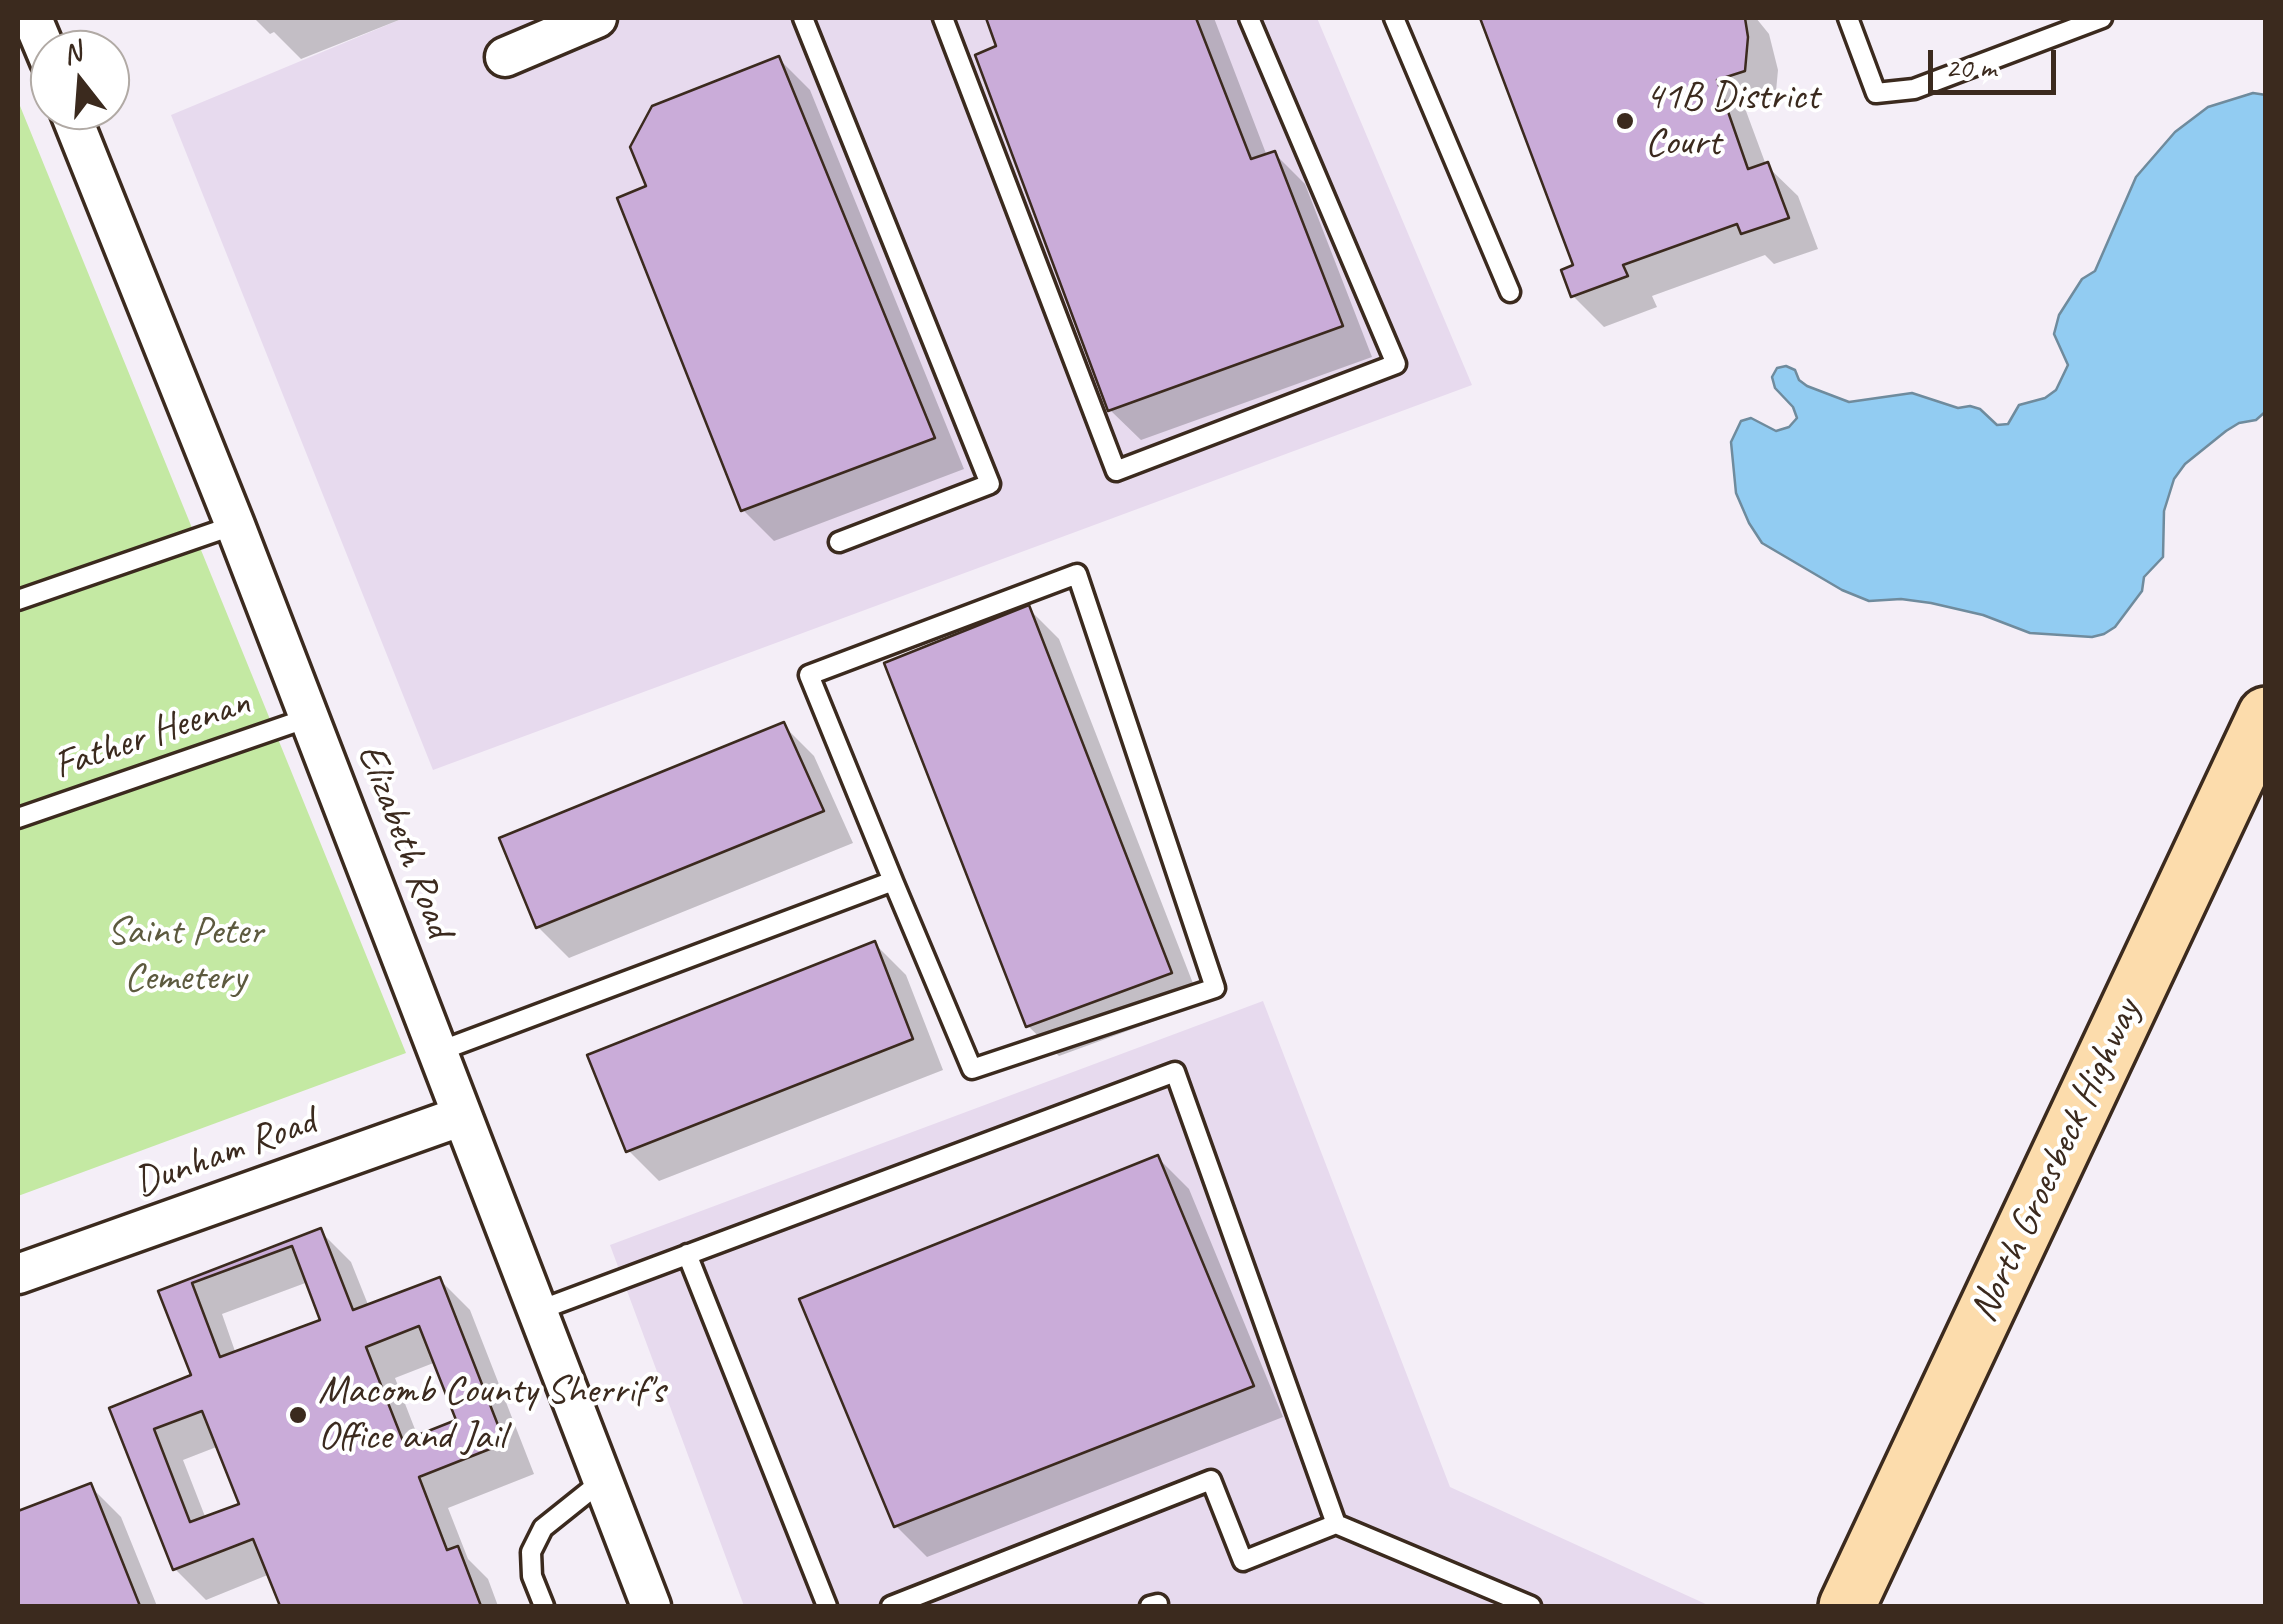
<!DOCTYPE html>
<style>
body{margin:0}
#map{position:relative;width:2283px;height:1624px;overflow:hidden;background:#f4eef7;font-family:Caveat,sans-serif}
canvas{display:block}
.frame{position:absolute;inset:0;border:20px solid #3b2a1e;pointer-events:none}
.north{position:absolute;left:30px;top:30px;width:100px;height:100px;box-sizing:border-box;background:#fff;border:2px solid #b1aaa5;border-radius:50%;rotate:343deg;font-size:28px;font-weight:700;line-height:40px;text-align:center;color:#3b2a1e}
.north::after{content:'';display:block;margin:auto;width:35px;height:45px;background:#3b2a1e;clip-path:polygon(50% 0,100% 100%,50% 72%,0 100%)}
.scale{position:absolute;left:1928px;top:50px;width:128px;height:45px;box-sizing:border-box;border:5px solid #3b2a1e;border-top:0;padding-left:12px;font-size:30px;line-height:35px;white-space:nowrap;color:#3b2a1e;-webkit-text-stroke:8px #fff;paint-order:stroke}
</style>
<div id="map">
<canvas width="2283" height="1624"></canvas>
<div class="frame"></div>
<div class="north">N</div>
<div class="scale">20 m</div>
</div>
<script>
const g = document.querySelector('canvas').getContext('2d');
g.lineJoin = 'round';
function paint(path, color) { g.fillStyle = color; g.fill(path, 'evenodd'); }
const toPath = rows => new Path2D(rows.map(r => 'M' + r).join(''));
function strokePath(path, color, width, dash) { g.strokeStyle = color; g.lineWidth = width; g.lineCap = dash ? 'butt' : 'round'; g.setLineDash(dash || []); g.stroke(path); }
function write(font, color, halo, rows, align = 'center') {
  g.font = font + ' Caveat,sans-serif'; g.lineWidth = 8; g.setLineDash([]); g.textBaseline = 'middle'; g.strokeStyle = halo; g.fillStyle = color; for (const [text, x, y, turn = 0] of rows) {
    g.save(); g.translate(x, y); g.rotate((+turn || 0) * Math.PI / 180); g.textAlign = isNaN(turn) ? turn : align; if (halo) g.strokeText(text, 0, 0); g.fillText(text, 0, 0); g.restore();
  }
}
paint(toPath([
 [404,18,1317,18,1472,385,433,770,171,115],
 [1263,1001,1450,1487,1710,1606,744,1606,610,1245]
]), '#e7daee');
paint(toPath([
 [18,101,406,1053,18,1196]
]), '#c4e9a3');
const water = toPath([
 [2253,93,2266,95,2265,412,2256,420,2239,423,2226,431,2185,464,2174,479,2164,511,2163,557,2144,577,2142,591,2115,627,2104,634,2092,637,2030,633,1983,615,1931,603,1901,599,1869,601,1842,590,1762,543,1749,523,1736,493,1731,442,1741,421,1751,418,1776,431,1789,427,1797,418,1793,407,1775,388,1772,377,1777,368,1786,366,1795,370,1799,380,1807,386,1849,402,1912,393,1958,408,1970,406,1980,409,1997,425,2008,424,2019,405,2045,398,2056,390,2068,365,2054,334,2059,315,2082,279,2095,271,2136,177,2175,132,2208,107,2253,93]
]);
paint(water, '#92ccf2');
strokePath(water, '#6f8b9d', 2.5);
paint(toPath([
 [254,18,404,18,301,59,274,32,270,34],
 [988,18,1214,18,1267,156,1274,153,1305,184,1372,357,1141,440,1110,410],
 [1482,18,1756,18,1769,34,1778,70,1775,102,1746,111,1766,165,1798,196,1818,249,1774,264,1765,255,1652,296,1657,307,1604,327,1573,296,1576,267],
 [779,59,810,90,964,469,774,541,743,510,649,187],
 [1028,608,1059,639,1201,1004,1059,1056,1028,1026],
 [783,725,814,756,853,843,569,958,538,927],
 [875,944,906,975,943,1070,659,1181,628,1150],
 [1158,1158,1189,1189,1283,1417,927,1557,896,1526],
 [320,1231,351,1262,369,1307,439,1279,470,1310,534,1474,448,1508,468,1559,488,1579,498,1606,283,1606,270,1574,206,1600,175,1569,112,1410,195,1377,161,1292],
 [308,1282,323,1321,236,1354,222,1314],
 [436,1362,459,1421,418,1437,395,1378],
 [219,1446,242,1505,206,1519,183,1460],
 [90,1486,121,1517,157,1606,18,1606,18,1514]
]), '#0003');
const building = toPath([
 [986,18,1196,18,1251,159,1275,151,1343,326,1108,411,975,55,996,46,986,18],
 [1480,18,1745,18,1748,37,1745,71,1717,80,1748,169,1768,162,1789,218,1741,234,1737,224,1623,265,1628,276,1571,297,1561,270,1573,265,1480,18],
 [779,56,935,438,741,511,617,198,646,186,630,147,652,106,779,56],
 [1029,605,1172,973,1026,1027,884,663,1029,605],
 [784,722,824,811,536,928,499,838,784,722],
 [875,941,913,1039,626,1152,587,1055,875,941],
 [1158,1155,1254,1386,894,1527,799,1299,1158,1155],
 [321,1228,353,1310,440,1277,505,1443,419,1477,447,1550,458,1546,481,1606,280,1606,253,1539,173,1570,109,1408,191,1375,158,1291,321,1228],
 [292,1246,320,1320,220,1357,192,1283,292,1246],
 [419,1326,456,1420,403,1441,366,1347,419,1326],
 [202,1411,239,1504,190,1522,154,1429,202,1411],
 [91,1483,140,1606,18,1606,18,1511,91,1483]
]);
paint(building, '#caacd9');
strokePath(building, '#3b2a1e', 2.5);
const service = toPath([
 [803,18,990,484,839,542],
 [943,18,1116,471,1396,364,1249,18],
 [1394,18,1510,292],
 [1848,18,1876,93,1914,89,2102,18],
 [18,600,235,525],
 [18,818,308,718],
 [437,1052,893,881,972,1069,1215,988,1077,574,809,675,893,881],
 [687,1254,827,1606],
 [537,1311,1175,1072,1336,1524,1531,1606],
 [544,1606,532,1576,531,1552,543,1528,603,1480],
 [891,1606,1211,1480,1243,1561,1336,1524],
 [1150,1606,1158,1604]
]);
const minor = toPath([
 [32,18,50,61],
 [505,57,597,18],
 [69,110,235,525,651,1606],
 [18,1274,462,1116]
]);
const primary = toPath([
 [1847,1606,2266,715]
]);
strokePath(service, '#3b2a1e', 25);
strokePath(minor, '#3b2a1e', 45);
strokePath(primary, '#3b2a1e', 62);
strokePath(service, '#fff', 18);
strokePath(minor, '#fff', 38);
strokePath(primary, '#fcdcac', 55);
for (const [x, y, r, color] of [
 [1625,121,10,"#3b2a1e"],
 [298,1415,10,"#3b2a1e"]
]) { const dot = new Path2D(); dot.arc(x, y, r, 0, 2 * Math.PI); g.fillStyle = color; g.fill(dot); strokePath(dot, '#fff', 4); }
write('40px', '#3b2a1e', '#fff', [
 ["41B District",1645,98],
 ["Court",1645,144],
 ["Macomb County Sherrif's",318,1392],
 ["Office and Jail",318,1438]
], 'left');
write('40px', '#3b2a1e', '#fff', [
 ["Father Heenan",152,735,-19],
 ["Elizabeth Road",404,841,69],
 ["Dunham Road",225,1153,-20],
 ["North Groesbeck Highway",2056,1161,-65]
]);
write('40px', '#5d5a3f', '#fff', [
 ["Saint Peter",185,933],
 ["Cemetery",185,979]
]);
</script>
